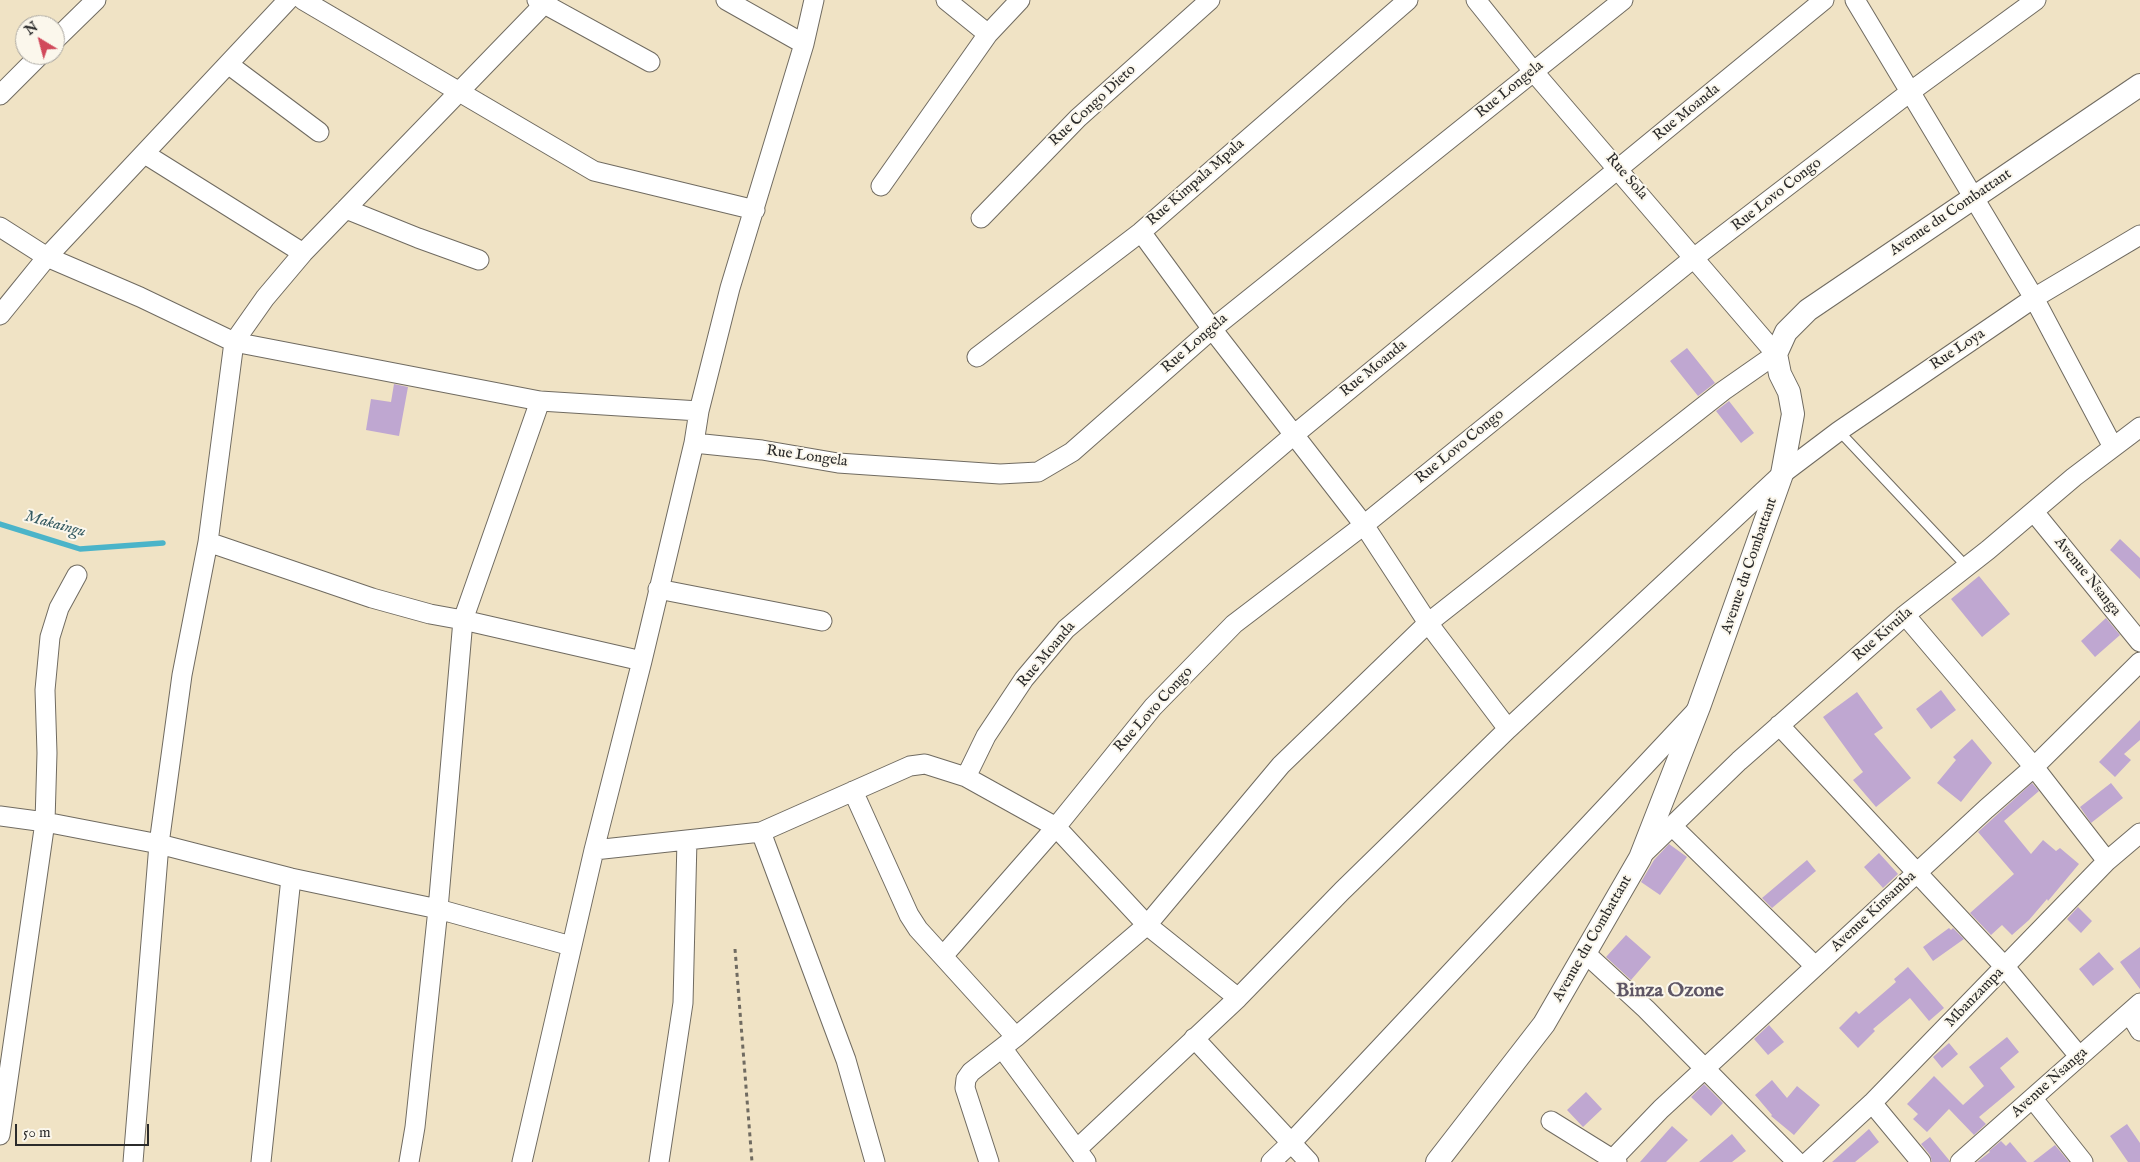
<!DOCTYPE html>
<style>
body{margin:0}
#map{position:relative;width:2140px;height:1162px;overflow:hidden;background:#f0e3c5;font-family:"IM FELL English",serif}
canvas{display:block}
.north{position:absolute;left:15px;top:15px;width:50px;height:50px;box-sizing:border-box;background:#fbf7ec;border:1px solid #a8a59f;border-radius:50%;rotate:323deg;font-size:14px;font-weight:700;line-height:20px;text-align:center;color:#2b2b2b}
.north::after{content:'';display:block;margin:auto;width:18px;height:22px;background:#d1495b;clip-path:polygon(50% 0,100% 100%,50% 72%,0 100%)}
.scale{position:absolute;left:15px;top:1124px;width:134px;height:22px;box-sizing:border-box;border:2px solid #2b2b2b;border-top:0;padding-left:6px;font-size:15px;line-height:18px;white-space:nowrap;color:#2b2b2b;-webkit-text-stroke:4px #fbf7ec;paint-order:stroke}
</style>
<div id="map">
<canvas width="2140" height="1162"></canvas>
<div class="north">N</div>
<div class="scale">50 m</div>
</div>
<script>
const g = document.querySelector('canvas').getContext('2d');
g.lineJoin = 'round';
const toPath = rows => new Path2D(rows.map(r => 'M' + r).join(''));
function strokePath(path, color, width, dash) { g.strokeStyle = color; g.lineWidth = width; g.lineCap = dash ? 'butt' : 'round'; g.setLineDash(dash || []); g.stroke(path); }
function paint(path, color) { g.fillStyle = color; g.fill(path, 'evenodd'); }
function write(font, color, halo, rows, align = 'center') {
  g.font = font + ' "IM FELL English",serif'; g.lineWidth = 4; g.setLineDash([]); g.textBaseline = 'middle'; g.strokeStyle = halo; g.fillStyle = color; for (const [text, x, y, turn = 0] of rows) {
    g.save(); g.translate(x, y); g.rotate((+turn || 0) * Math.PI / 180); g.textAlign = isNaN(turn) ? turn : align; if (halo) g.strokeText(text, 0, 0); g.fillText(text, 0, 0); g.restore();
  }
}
strokePath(toPath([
 [0,524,80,549,163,543]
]), '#4bb4c9', 5.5);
paint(toPath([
 [1687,348,1715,383,1698,396,1670,361],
 [394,384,408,387,399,436,366,430,371,399,391,402],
 [1729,401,1754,433,1741,443,1716,411],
 [2120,539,2140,558,2140,579,2110,550],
 [1979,576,2010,614,1982,637,1951,599],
 [2106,618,2120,635,2095,657,2081,641],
 [1941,690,1956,710,1931,729,1916,709],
 [1857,692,1883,728,1874,734,1911,778,1876,807,1853,780,1863,772,1823,717],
 [2140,720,2140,740,2124,754,2131,760,2115,777,2099,762],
 [1972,739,1992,763,1961,802,1937,783,1956,760,1953,757],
 [2032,783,2039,791,2004,821,2031,854,2043,840,2056,851,2060,848,2079,864,2048,901,2047,899,2029,920,2012,935,2002,925,1991,935,1970,913,2014,874,1978,832],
 [2111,783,2123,798,2091,823,2080,807],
 [1669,844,1687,857,1660,895,1641,882,1654,860],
 [1879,853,1898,874,1883,888,1864,867],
 [1807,860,1816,871,1772,908,1762,898],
 [2078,907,2092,921,2081,933,2067,919],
 [1949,928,1951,930,1953,928,1964,939,1933,961,1923,947],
 [1626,935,1651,957,1631,980,1606,957],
 [2140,947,2140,989,2120,962],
 [2099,952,2114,969,2093,986,2079,969],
 [1908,967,1944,1008,1929,1021,1910,998,1873,1029,1875,1031,1858,1048,1839,1028,1856,1011,1859,1014,1896,982,1894,979],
 [1769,1025,1784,1042,1768,1055,1754,1039],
 [2007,1037,2019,1052,2000,1068,2015,1087,1979,1117,1986,1124,1974,1135,1949,1109,1927,1132,1913,1119,1918,1114,1907,1104,1934,1076,1963,1105,1984,1086,1969,1067],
 [1949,1043,1958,1054,1942,1068,1933,1057],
 [1772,1080,1787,1098,1797,1086,1820,1105,1794,1135,1771,1116,1772,1115,1755,1095],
 [1704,1084,1723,1103,1711,1116,1691,1097],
 [1586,1092,1602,1109,1583,1127,1567,1110],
 [2127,1124,2140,1143,2140,1162,2128,1162,2110,1136],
 [1672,1126,1688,1140,1666,1162,1640,1162],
 [1869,1129,1879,1142,1855,1162,1832,1162],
 [1732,1134,1746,1151,1732,1162,1699,1162],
 [1930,1137,1949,1160,1949,1162,1932,1162,1930,1155,1921,1144],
 [2001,1141,2006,1146,2010,1142,2027,1162,1977,1162,1990,1152,1989,1151],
 [2055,1145,2069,1162,2033,1162]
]), '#bfa7d1');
const service = toPath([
 [1839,431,1967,567]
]);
const minor = toPath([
 [303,0,594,171,755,210],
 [537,0,650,62],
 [726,0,804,44],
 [946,0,988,34],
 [1855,0,2034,298,2113,447],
 [55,40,96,0],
 [228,64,319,132],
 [0,95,40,55],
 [145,154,303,253],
 [881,186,988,34,1020,0],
 [346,209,418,238,479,260],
 [981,218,1078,118,1210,0],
 [0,227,47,257,140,297,234,342,540,401,699,411],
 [1141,232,1212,329,1364,525,1428,623,1508,729],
 [0,315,47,257,288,0],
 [977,357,1141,232,1408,0],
 [694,443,762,450,838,463,1000,474,1038,472,1072,452,1212,329,1623,0],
 [2034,512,2140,642],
 [208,542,372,598,430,614,463,620,642,661],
 [658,589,822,621],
 [1905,615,2034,767,2107,861],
 [1779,725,2005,967,2079,1056],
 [966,777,986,736,1024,679,1066,629,1295,434,1824,0],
 [853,791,909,915,918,929,1016,1037],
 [0,816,45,822,159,844,291,878,438,909,571,946],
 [1672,826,1815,966],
 [761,832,846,1060,875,1162],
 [594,850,761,832,910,766,925,764,966,777,1056,827,1147,925,1238,998],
 [1642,855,1739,761,1905,615,1988,550,2074,477,2140,427],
 [1585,953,1646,1009,1797,1162],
 [943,956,1056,827,1153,707,1234,624,1364,525,1695,257,1910,92,2036,0],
 [2130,1014,2140,1031],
 [1194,1038,1309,1162],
 [1002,1048,1086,1162],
 [2033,1099,2083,1162],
 [1872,1103,1921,1162],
 [1551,1121,1617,1162],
 [0,1135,45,822,47,753,45,690,50,637,59,608,77,575],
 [1077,1149,1238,998,1342,891,1508,729,1782,474,1839,431,2034,298,2140,235],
 [133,1162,159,844,182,675,208,542,234,342,265,298,303,253,548,0],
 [261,1162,291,878],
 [409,1162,415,1127,438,909,463,620,540,401],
 [522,1162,594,850,642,661,694,443,699,411,730,288,804,44,814,0],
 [659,1162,683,1003,687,840],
 [989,1162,965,1088,966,1079,971,1072,1016,1037,1147,925,1281,765,1428,623,1723,391,1776,354,1533,71,1476,0],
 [1271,1162,1291,1143,1695,712],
 [1610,1162,1661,1109,1986,809,2034,767,2140,662],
 [1808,1162,1872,1103,2107,861,2140,833],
 [1960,1162,2140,1003]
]);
const tertiary = toPath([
 [1437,1162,1544,1024,1640,858,1699,707,1782,474,1793,414,1789,392,1780,374,1776,354,1786,332,1808,310,2140,85]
]);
strokePath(service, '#706b61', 11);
strokePath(minor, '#706b61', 21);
strokePath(tertiary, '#706b61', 24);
strokePath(toPath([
 [735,949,752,1162]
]), '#706b61', 3, [4, 4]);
strokePath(service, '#fff', 9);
strokePath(minor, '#fff', 19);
strokePath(tertiary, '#fff', 22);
write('15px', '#2b2b2b', '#fbf7ec', [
 ["Rue Longela",1510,90,-39],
 ["Rue Congo Dieto",1093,106,-43],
 ["Rue Moanda",1687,113,-39],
 ["Rue Sola",1626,177,49],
 ["Rue Kimpala Mpala",1196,183,-41],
 ["Rue Lovo Congo",1777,195,-38],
 ["Avenue du Combattant",1951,213,-34],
 ["Rue Longela",1195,344,-41],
 ["Rue Loya",1958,350,-34],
 ["Rue Moanda",1374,369,-39],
 ["Rue Lovo Congo",1460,447,-39],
 ["Rue Longela",807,457,8],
 ["Avenue du Combattant",1750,566,-71],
 ["Avenue Nsanga",2087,577,51],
 ["Rue Kivuila",1883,635,-41],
 ["Rue Moanda",1047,655,-50],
 ["Rue Lovo Congo",1154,710,-48],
 ["Avenue Kinsamba",1874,912,-43],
 ["Avenue du Combattant",1593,939,-60],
 ["Mbanzampa",1975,998,-46],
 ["Avenue Nsanga",2050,1083,-42]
]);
write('italic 16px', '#365b62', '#fbf7ec', [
 ["Makaingu",55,525,15]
]);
write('bold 20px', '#5f5665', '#fbf7ec', [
 ["Binza Ozone",1670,992]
]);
</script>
